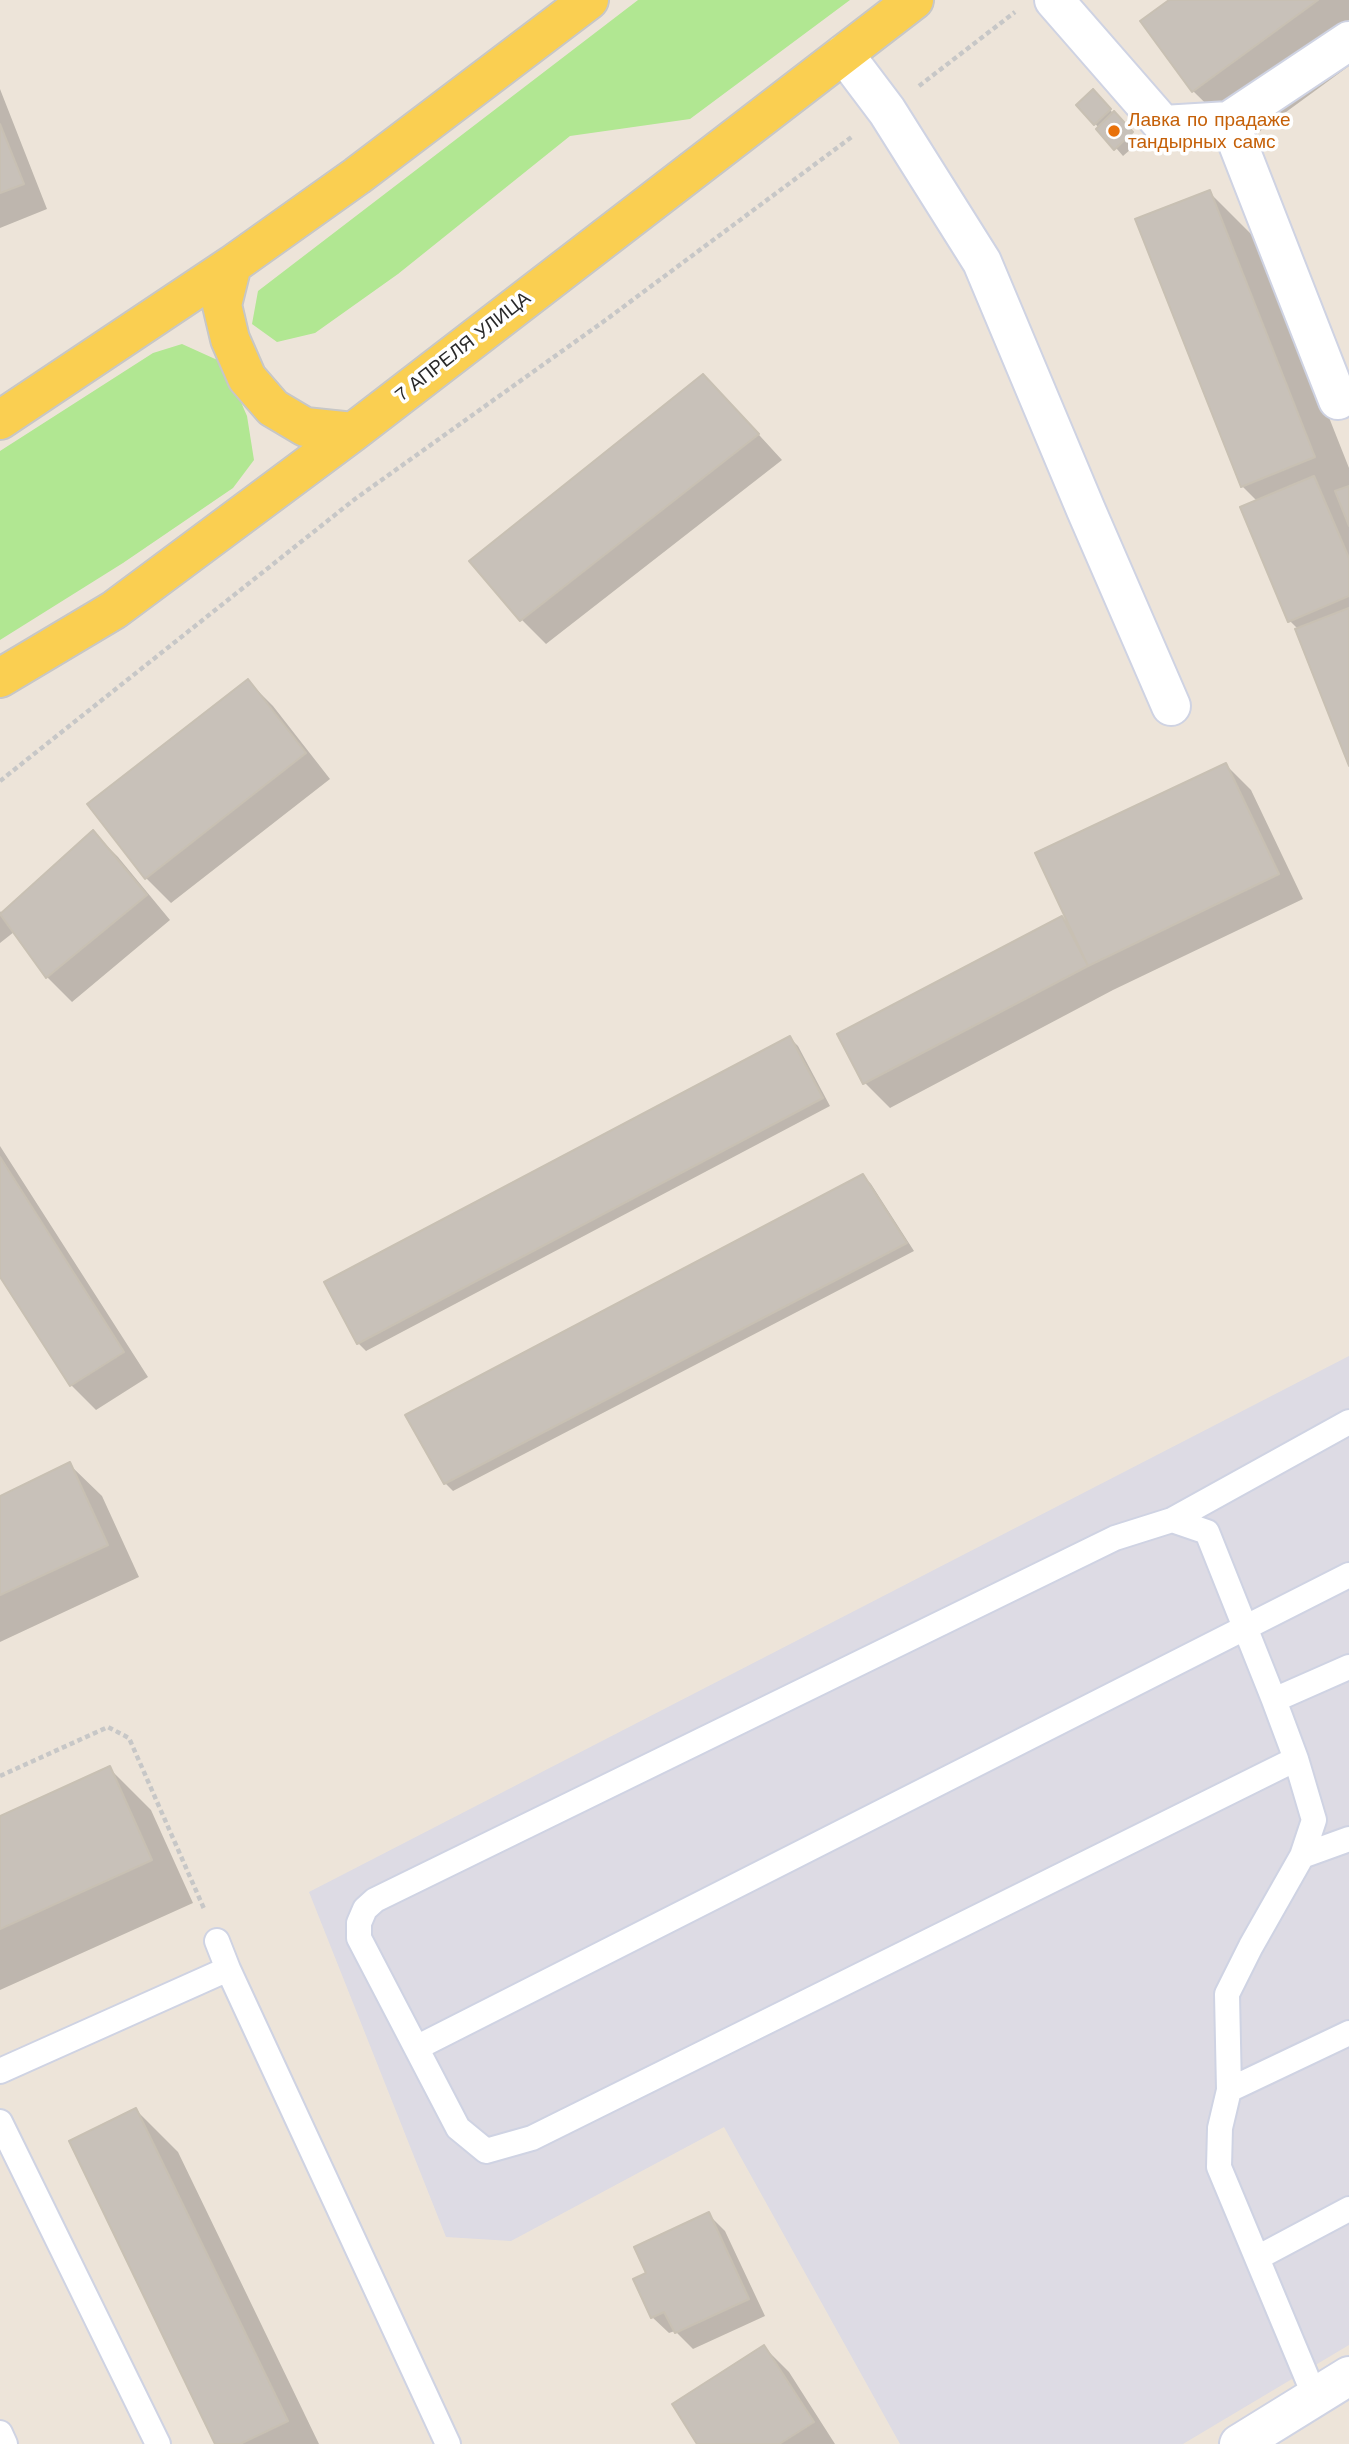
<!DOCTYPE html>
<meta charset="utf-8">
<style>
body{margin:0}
canvas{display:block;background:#ede4d9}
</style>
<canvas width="1349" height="2444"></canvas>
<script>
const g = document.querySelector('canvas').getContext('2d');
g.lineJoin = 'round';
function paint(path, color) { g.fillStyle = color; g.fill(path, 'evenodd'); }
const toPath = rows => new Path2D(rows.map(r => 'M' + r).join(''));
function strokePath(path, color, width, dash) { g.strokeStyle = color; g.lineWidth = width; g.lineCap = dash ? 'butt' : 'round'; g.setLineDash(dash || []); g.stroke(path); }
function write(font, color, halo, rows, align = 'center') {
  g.font = font + ' "Work Sans",sans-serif'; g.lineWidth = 7; g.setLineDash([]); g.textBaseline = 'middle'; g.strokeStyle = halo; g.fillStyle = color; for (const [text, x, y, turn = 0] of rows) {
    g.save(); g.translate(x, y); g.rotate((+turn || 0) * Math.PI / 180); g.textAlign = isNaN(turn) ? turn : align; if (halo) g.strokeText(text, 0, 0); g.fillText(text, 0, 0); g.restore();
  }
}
paint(toPath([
 [1349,1356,1349,2345,1183,2444,900,2444,724,2127,511,2241,446,2237,309,1892]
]), '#dddbe4');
paint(toPath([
 [638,0,850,0,690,119,570,136,398,274,315,333,277,342,252,324,258,291],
 [182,344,224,363,247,416,254,460,233,488,123,563,0,640,0,451,153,353]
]), '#b1e792');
paint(toPath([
 [1172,0,1349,0,1349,66,1245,142,1193,91],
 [0,89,47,209,0,228],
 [1093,91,1139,142,1123,156,1079,105],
 [1209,192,1260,243,1349,468,1349,761,1299,630,1290,621,1258,502,1242,486],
 [728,401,782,460,546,644,522,620],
 [248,681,273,706,330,779,171,903,146,878],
 [1226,765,1251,790,1303,899,1113,990,890,1108,865,1083,1061,918,1071,928],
 [93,832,118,857,170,920,72,1002,47,977,14,932,0,943,0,911,2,914],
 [790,1038,798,1046,830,1106,366,1351,358,1343],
 [0,1146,148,1377,96,1410,71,1385,0,1273],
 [863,1176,871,1184,914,1251,453,1491,445,1483],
 [70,1465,102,1496,139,1577,0,1642,0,1497],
 [109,1768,151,1810,193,1903,0,1990,0,1817],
 [136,2110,178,2152,319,2444,217,2444],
 [708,2214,725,2231,765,2316,693,2349,675,2331,669,2333,652,2317,648,2274],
 [764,2347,789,2372,835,2444,699,2444]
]), '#0003');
const building = toPath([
 [1169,0,1318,0,1192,92,1140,21,1169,0],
 [1093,89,1111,109,1094,125,1076,105,1093,89],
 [1114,111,1133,132,1114,150,1096,129,1114,111],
 [0,124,24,184,0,193,0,124],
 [1210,190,1315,457,1241,487,1135,219,1210,190],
 [703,374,759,434,520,621,469,561,703,374],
 [1314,476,1349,558,1349,596,1288,622,1240,507,1314,476],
 [1349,486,1349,526,1335,491,1349,486],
 [1349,608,1349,766,1295,629,1349,608],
 [248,679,306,753,145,879,87,804,248,679],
 [1226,763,1279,874,1088,966,1035,853,1226,763],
 [93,830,147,895,46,978,0,914,93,830],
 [1062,916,1088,966,863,1084,837,1034,1062,916],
 [790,1036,823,1098,357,1344,324,1282,790,1036],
 [0,1157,124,1352,70,1386,0,1277,0,1157],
 [863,1174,907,1243,444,1484,405,1415,863,1174],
 [70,1462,108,1545,0,1595,0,1496,70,1462],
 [110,1766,152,1860,0,1929,0,1816,110,1766],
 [136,2108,288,2421,240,2444,215,2444,69,2141,136,2108],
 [709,2212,749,2299,675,2333,664,2312,651,2318,633,2279,646,2273,634,2247,709,2212],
 [764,2345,814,2422,779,2444,697,2444,672,2404,764,2345]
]);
paint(building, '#c8c1b9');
strokePath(building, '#c8c0b3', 2);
const service = toPath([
 [1172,1520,1349,1422],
 [1274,1700,1349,1667],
 [1296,1759,532,2138,486,2151,458,2128,359,1938,359,1923,365,1909,375,1900,1115,1538,1172,1520,1207,1532,1274,1700,1296,1759,1314,1820,1302,1856,1251,1946,1227,1994,1229,2090,1220,2128,1219,2167,1315,2397],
 [1302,1856,1349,1839],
 [228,1969,448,2444],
 [418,2047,1349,1575],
 [0,2071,228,1969,217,1941],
 [1229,2090,1349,2033],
 [0,2122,158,2444],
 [1257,2258,1349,2209],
 [0,2433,5,2444]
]);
const minor = toPath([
 [1054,0,1163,125,1229,121,1349,41],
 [844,54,887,111,982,262,1086,510,1171,706],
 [1229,121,1338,400]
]);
const tertiary = toPath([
 [1239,2444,1349,2376]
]);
const primary = toPath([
 [232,265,222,305,230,339,247,378,273,408,305,427,353,432],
 [0,420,232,265,357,176,589,0],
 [0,678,114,610,353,432,914,0]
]);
strokePath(service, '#cfd3e3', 28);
strokePath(minor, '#cfd3e3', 42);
strokePath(tertiary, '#cfd3e3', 42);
strokePath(primary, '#c7c7c7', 42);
strokePath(toPath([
 [919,86,1015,12],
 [0,781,355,499,607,319,853,136],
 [0,1776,108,1727,129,1738,205,1911]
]), '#c7c7c7', 4.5, [5, 3.5]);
strokePath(service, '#fff', 24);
strokePath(minor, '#fff', 38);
strokePath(tertiary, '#fff', 38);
strokePath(primary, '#facf51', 38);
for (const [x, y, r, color] of [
 [1114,131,7,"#e8710a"]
]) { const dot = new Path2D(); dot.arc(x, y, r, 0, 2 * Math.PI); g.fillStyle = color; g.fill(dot); strokePath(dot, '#fff', 2.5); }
write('19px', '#c56008', '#fff', [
 ["Лавка по прадаже",1128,120],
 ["тандырных самс",1128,142]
], 'left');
write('19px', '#292929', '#fff', [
 ["7 АПРЕЛЯ УЛИЦА",463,347,-38]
]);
</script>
